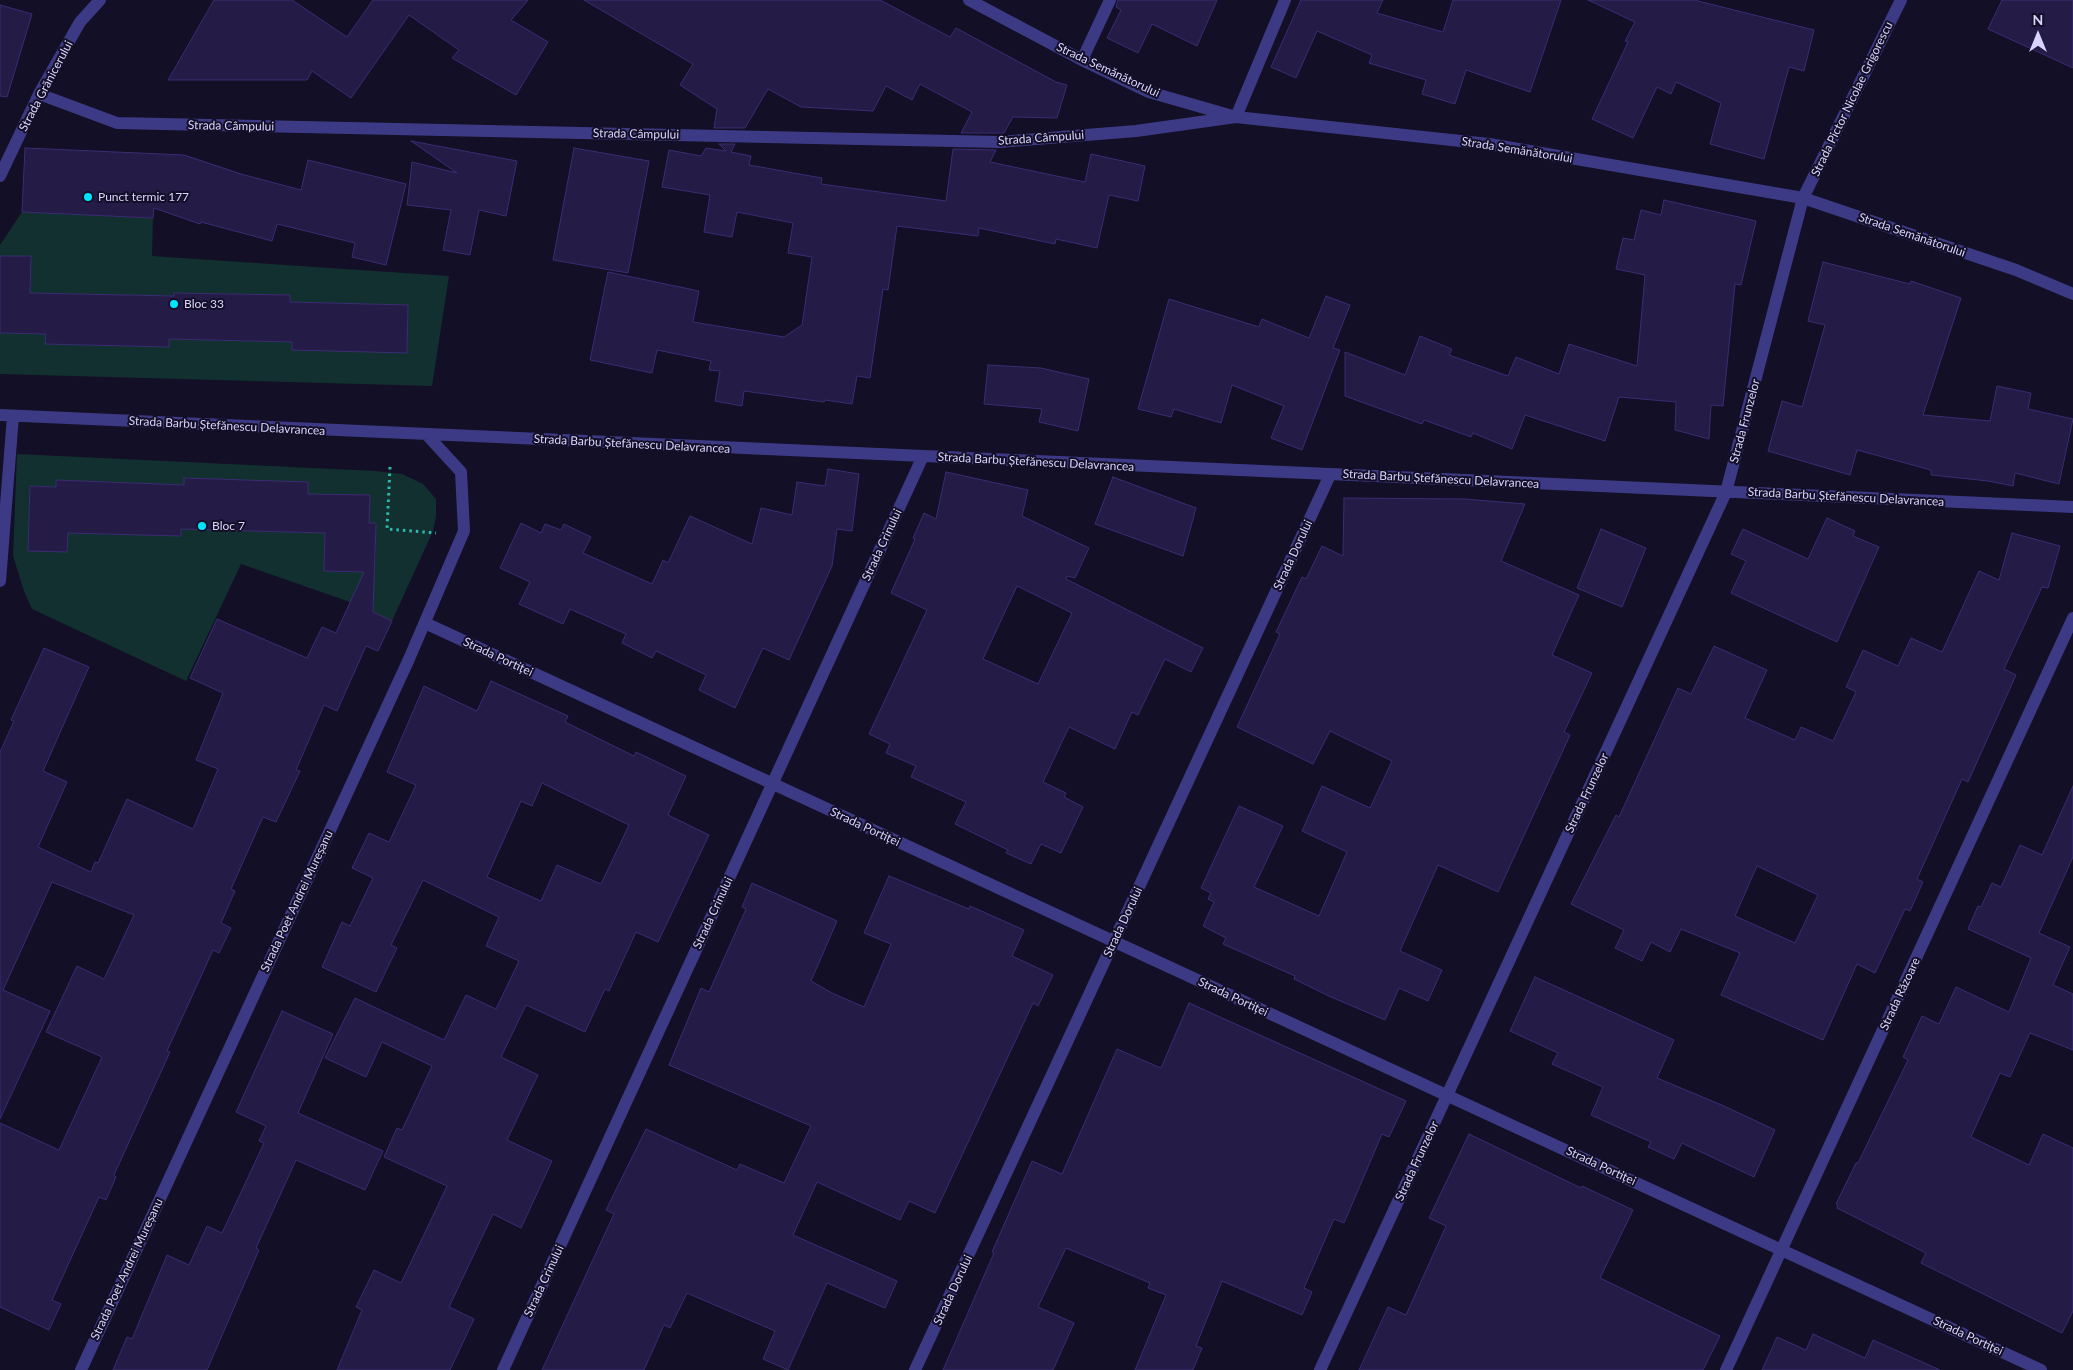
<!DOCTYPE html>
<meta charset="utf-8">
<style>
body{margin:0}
#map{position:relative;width:2073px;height:1370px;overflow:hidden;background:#130f26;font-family:Lato,sans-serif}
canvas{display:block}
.north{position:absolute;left:2013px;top:10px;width:50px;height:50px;-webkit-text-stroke:4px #130f26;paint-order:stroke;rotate:0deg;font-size:14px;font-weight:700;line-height:20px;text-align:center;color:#d9d4ff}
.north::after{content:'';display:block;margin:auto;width:18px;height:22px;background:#d9d4ff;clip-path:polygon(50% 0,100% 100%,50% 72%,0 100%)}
</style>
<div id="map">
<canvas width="2073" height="1370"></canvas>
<div class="north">N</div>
</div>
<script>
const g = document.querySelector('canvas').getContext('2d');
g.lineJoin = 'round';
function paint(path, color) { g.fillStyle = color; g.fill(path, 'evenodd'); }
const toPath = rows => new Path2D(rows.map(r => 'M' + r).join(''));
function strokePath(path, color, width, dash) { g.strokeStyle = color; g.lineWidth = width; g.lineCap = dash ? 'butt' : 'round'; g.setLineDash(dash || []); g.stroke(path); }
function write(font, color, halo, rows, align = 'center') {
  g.font = font + ' Lato,sans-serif'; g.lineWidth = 4; g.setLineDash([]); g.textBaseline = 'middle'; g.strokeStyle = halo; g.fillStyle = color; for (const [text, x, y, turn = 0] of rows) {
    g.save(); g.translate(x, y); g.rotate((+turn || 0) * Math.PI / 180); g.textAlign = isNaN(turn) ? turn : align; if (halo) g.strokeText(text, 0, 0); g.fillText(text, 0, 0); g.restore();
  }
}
paint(toPath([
 [22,212,153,218,152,256,449,276,432,386,0,374,0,333,46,334,46,344,168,347,169,339,292,342,407,352,408,305,289,302,289,295,174,293,174,296,30,293,31,257,0,256,0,245],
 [17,454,376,471,402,474,423,484,436,499,436,516,433,531,392,621,350,602,241,564,186,681,32,609,24,591,13,556],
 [184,478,308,482,308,494,370,495,369,523,376,523,375,572,324,571,325,533,181,529,181,536,68,533,67,552,28,550,30,486,56,487,56,480,184,485]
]), '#12302f');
const building = toPath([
 [214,0,292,0,347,37,373,0,528,0,511,20,548,42,516,95,452,58,459,50,409,15,351,98,312,71,307,80,168,80,214,0],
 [584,0,880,0,950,37,956,28,1056,82,1067,85,1057,118,1013,117,1004,133,961,133,972,112,920,84,912,100,886,86,873,111,801,107,768,89,745,128,714,128,717,109,680,85,693,64,584,0],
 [1118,0,1217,0,1197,46,1152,24,1138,53,1107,38,1121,10,1116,7,1118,0],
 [1301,0,1383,0,1377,13,1443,32,1453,0,1561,0,1530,92,1466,70,1455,104,1422,94,1426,80,1369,63,1372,55,1317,31,1296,78,1271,67,1301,0],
 [1588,0,1694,0,1814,30,1804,71,1789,67,1764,159,1710,144,1721,103,1676,82,1671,94,1657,87,1633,138,1592,119,1628,42,1625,41,1635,22,1588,0],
 [2002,0,2073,0,2073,68,1988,29,2002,0],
 [0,5,32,14,7,97,0,96,0,5],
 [411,141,517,161,506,216,479,210,470,255,443,250,451,210,407,205,412,162,457,173,411,141],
 [719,144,735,144,731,152,751,156,749,165,822,178,821,184,946,201,953,149,996,150,990,162,1085,182,1091,154,1145,166,1138,201,1109,195,1097,248,1056,239,1055,244,979,228,978,236,897,226,888,290,883,289,870,378,857,376,852,404,825,400,824,402,744,391,742,406,715,401,720,371,709,370,711,361,657,350,652,373,590,360,608,272,699,291,693,322,784,337,802,325,812,257,788,253,793,223,737,212,732,237,704,232,710,195,662,187,669,150,701,156,706,148,726,151,719,144],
 [25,148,184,155,241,174,301,190,308,160,406,184,386,265,352,257,355,243,277,224,272,241,201,222,200,224,154,208,153,218,22,212,25,148],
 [574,148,649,161,628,273,553,260,574,148],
 [1664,200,1756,221,1741,285,1735,284,1723,406,1711,405,1709,439,1675,430,1676,402,1619,397,1605,441,1525,415,1512,449,1473,433,1471,437,1424,420,1422,424,1345,396,1345,352,1405,375,1420,336,1452,349,1449,355,1508,376,1516,357,1559,374,1569,344,1637,366,1645,275,1616,269,1623,238,1634,240,1641,210,1661,215,1664,200],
 [0,256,31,256,30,293,174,296,174,293,290,295,290,302,408,305,407,353,292,350,292,342,169,339,169,347,45,344,46,334,0,333,0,256],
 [1823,262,1910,284,1911,281,1961,298,1923,415,1990,421,1997,386,2031,393,2028,409,2073,419,2059,484,2015,473,2013,486,1988,481,1931,475,1931,470,1857,450,1850,475,1768,451,1782,401,1802,407,1825,325,1808,321,1823,262],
 [1326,296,1350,305,1333,348,1340,350,1302,450,1271,438,1284,406,1232,385,1221,423,1174,409,1171,417,1138,409,1169,299,1259,327,1262,319,1309,338,1326,296],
 [988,365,1041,368,1089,379,1078,431,1039,422,1042,409,984,404,988,365],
 [828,469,859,474,852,531,837,529,832,566,789,660,763,648,735,708,699,690,706,675,656,651,652,658,622,643,626,634,570,609,563,624,519,604,530,582,500,568,521,523,541,533,545,524,561,530,564,524,591,537,583,553,652,584,663,560,668,563,690,516,752,544,761,508,792,515,797,482,825,486,828,469],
 [946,472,1028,490,1022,516,1089,548,1075,578,1067,576,1066,579,1203,648,1191,672,1165,659,1138,715,1132,712,1115,749,1069,727,1043,782,1066,793,1064,797,1083,807,1061,853,1041,844,1031,864,1006,853,1008,850,955,824,966,802,911,777,916,766,886,753,890,744,869,734,927,610,891,593,915,539,913,538,924,513,936,519,946,472],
 [1017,586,1072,613,1038,684,983,659,1017,586],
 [1113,477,1196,508,1183,556,1095,524,1113,477],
 [184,478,308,482,308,494,370,495,369,523,376,523,373,612,392,621,378,651,366,646,337,711,324,705,296,770,300,771,276,822,263,817,231,889,235,891,221,923,231,928,219,953,213,950,167,1051,170,1052,114,1175,116,1177,106,1200,99,1197,52,1300,61,1304,49,1330,0,1307,0,1123,59,1150,102,1057,46,1032,77,966,104,979,134,915,52,882,3,990,50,1011,0,1119,0,752,14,721,11,720,44,648,89,667,43,771,67,782,38,847,91,872,95,862,98,863,127,799,193,829,218,769,196,760,223,693,190,678,217,619,307,658,322,627,336,633,364,572,324,571,325,533,181,529,181,536,68,533,67,552,28,551,30,486,56,487,56,480,184,485,184,478],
 [1344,498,1465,499,1525,504,1501,561,1579,595,1552,655,1592,673,1564,732,1570,735,1498,892,1438,865,1400,951,1442,970,1428,1001,1399,988,1385,1020,1331,997,1294,979,1295,976,1223,944,1226,938,1203,926,1214,902,1208,899,1211,893,1201,888,1239,806,1283,826,1254,887,1319,916,1347,852,1302,831,1322,786,1370,808,1392,761,1330,731,1313,764,1237,727,1280,634,1276,632,1302,577,1306,579,1322,546,1343,556,1344,498],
 [1827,518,1855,531,1853,536,1879,547,1837,642,1731,593,1746,561,1731,554,1743,529,1808,559,1827,518],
 [1601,529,1646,548,1622,607,1577,588,1601,529],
 [2012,533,2060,546,2048,588,2042,587,2004,669,2016,675,1968,782,1962,779,1917,879,1923,882,1910,911,1905,909,1875,973,1857,964,1823,1040,1721,995,1740,953,1681,929,1670,952,1651,942,1642,961,1615,948,1624,930,1571,904,1616,815,1619,817,1678,688,1691,694,1714,646,1767,670,1745,718,1795,740,1801,727,1833,741,1856,692,1846,687,1863,650,1898,666,1911,638,1942,652,1979,571,1999,580,2012,533],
 [1757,866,1818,895,1795,943,1735,916,1757,866],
 [491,681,568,716,565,722,634,756,636,752,686,776,668,815,709,835,658,942,636,932,609,991,605,989,585,1032,526,1005,501,1057,538,1075,507,1140,552,1161,521,1228,493,1214,449,1307,474,1319,450,1370,337,1370,362,1310,356,1307,374,1270,401,1283,447,1186,384,1157,397,1128,402,1130,432,1066,382,1042,366,1077,325,1058,355,998,444,1040,466,995,496,1009,519,961,486,946,499,917,423,880,391,945,397,948,376,992,322,967,342,922,350,926,373,878,352,868,369,833,389,842,416,785,387,772,424,686,477,711,491,681],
 [542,783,629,825,601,884,557,865,541,901,487,877,521,801,532,806,542,783],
 [2073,786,2073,857,2039,933,2070,947,2053,985,2073,994,2073,1050,2030,1033,2010,1077,2000,1073,1971,1137,2029,1165,2043,1134,2073,1148,2073,1311,2062,1333,1921,1263,1926,1253,1837,1208,1838,1205,1836,1204,1856,1163,1858,1163,1908,1060,1903,1057,1922,1016,1939,1024,1956,987,2009,1012,2031,958,1968,929,1978,906,1981,907,1992,883,2001,887,2020,845,2042,855,2073,786],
 [889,876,969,909,970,906,1024,930,1012,956,1053,975,1038,1006,1033,1003,935,1213,909,1201,900,1220,817,1182,793,1235,897,1281,885,1308,827,1283,788,1370,763,1359,775,1331,687,1293,670,1328,664,1325,644,1370,542,1370,614,1214,606,1210,646,1129,737,1170,740,1164,784,1183,811,1126,669,1065,701,988,709,992,746,909,742,907,752,883,837,921,811,981,832,993,864,1007,891,944,864,933,889,876],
 [1535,977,1674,1040,1657,1078,1724,1106,1775,1130,1754,1177,1682,1143,1674,1159,1648,1147,1651,1142,1591,1115,1603,1087,1552,1064,1558,1053,1510,1031,1535,977],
 [1189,1003,1406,1101,1389,1137,1382,1134,1344,1223,1334,1219,1304,1288,1312,1292,1302,1315,1222,1281,1196,1346,1202,1348,1193,1370,1135,1370,1166,1295,1148,1288,1150,1283,1066,1248,1038,1307,1074,1323,1053,1370,943,1370,994,1253,992,1252,1032,1161,1062,1174,1117,1049,1161,1068,1189,1003],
 [282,1011,333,1034,298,1113,383,1151,365,1190,296,1160,256,1248,259,1250,207,1370,113,1370,127,1337,132,1339,167,1255,189,1265,207,1226,222,1233,264,1143,259,1141,266,1126,236,1112,282,1011],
 [1469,1134,1581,1188,1582,1186,1633,1210,1600,1278,1720,1336,1703,1370,1359,1370,1388,1307,1406,1315,1446,1226,1429,1218,1469,1134],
 [1813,1334,1865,1358,1873,1340,1940,1370,1762,1370,1777,1337,1806,1350,1813,1334]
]);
paint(building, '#241b47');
strokePath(building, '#3b2d73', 1);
strokePath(toPath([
 [390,467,387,529,436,533]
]), '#2fb8b0', 3, [2.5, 4]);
strokePath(toPath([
 [969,0,1082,60,1149,92,1236,117,1489,144,1803,198,2016,270,2073,294],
 [1082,60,1110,0],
 [39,94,117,123,999,142,1136,131,1236,117,1285,0],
 [0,176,39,94,80,22,100,0],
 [0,415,2073,507],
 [0,581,13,416],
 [425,623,2041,1370],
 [81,1370,409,659,464,531,461,472,427,435],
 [503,1370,923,456],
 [915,1370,1330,475],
 [1320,1370,1726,492,1803,198,1901,0],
 [1726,1370,2073,618]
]), '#3d3a85', 12);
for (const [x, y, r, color] of [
 [88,197,5,"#00e5ff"],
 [174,304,5,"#00e5ff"],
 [202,526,5,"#00e5ff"]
]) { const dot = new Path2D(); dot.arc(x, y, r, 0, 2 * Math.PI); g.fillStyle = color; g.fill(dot); strokePath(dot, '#130f26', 2); }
write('12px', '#d9d4ff', '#130f26', [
 ["Strada Semănătorului",1108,70,25],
 ["Strada Grănicerului",46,86,-62],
 ["Strada Pictor Nicolae Grigorescu",1852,99,-64],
 ["Strada Câmpului",231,126,1],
 ["Strada Câmpului",636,134,1],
 ["Strada Câmpului",1041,138,-4],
 ["Strada Semănătorului",1517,150,9],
 ["Strada Semănătorului",1912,235,19],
 ["Strada Frunzelor",1745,421,-75],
 ["Strada Barbu Ștefănescu Delavrancea",227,426,3],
 ["Strada Barbu Ștefănescu Delavrancea",632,444,3],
 ["Strada Barbu Ștefănescu Delavrancea",1036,462,3],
 ["Strada Barbu Ștefănescu Delavrancea",1441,479,3],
 ["Strada Barbu Ștefănescu Delavrancea",1846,497,3],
 ["Strada Crinului",882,545,-65],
 ["Strada Dorului",1293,555,-65],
 ["Strada Portiței",498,657,25],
 ["Strada Frunzelor",1587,793,-65],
 ["Strada Portiței",865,827,25],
 ["Strada Poet Andrei Mureșanu",297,901,-65],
 ["Strada Crinului",713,913,-65],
 ["Strada Dorului",1123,922,-65],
 ["Strada Răzoare",1900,994,-65],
 ["Strada Portiței",1233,997,25],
 ["Strada Frunzelor",1417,1161,-65],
 ["Strada Portiței",1601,1166,25],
 ["Strada Poet Andrei Mureșanu",127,1269,-65],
 ["Strada Crinului",544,1281,-65],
 ["Strada Dorului",953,1290,-65],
 ["Strada Portiței",1968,1336,25]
]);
write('12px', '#d9d4ff', '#130f26', [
 ["Punct termic 177",98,197],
 ["Bloc 33",184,304],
 ["Bloc 7",212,526]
], 'left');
</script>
